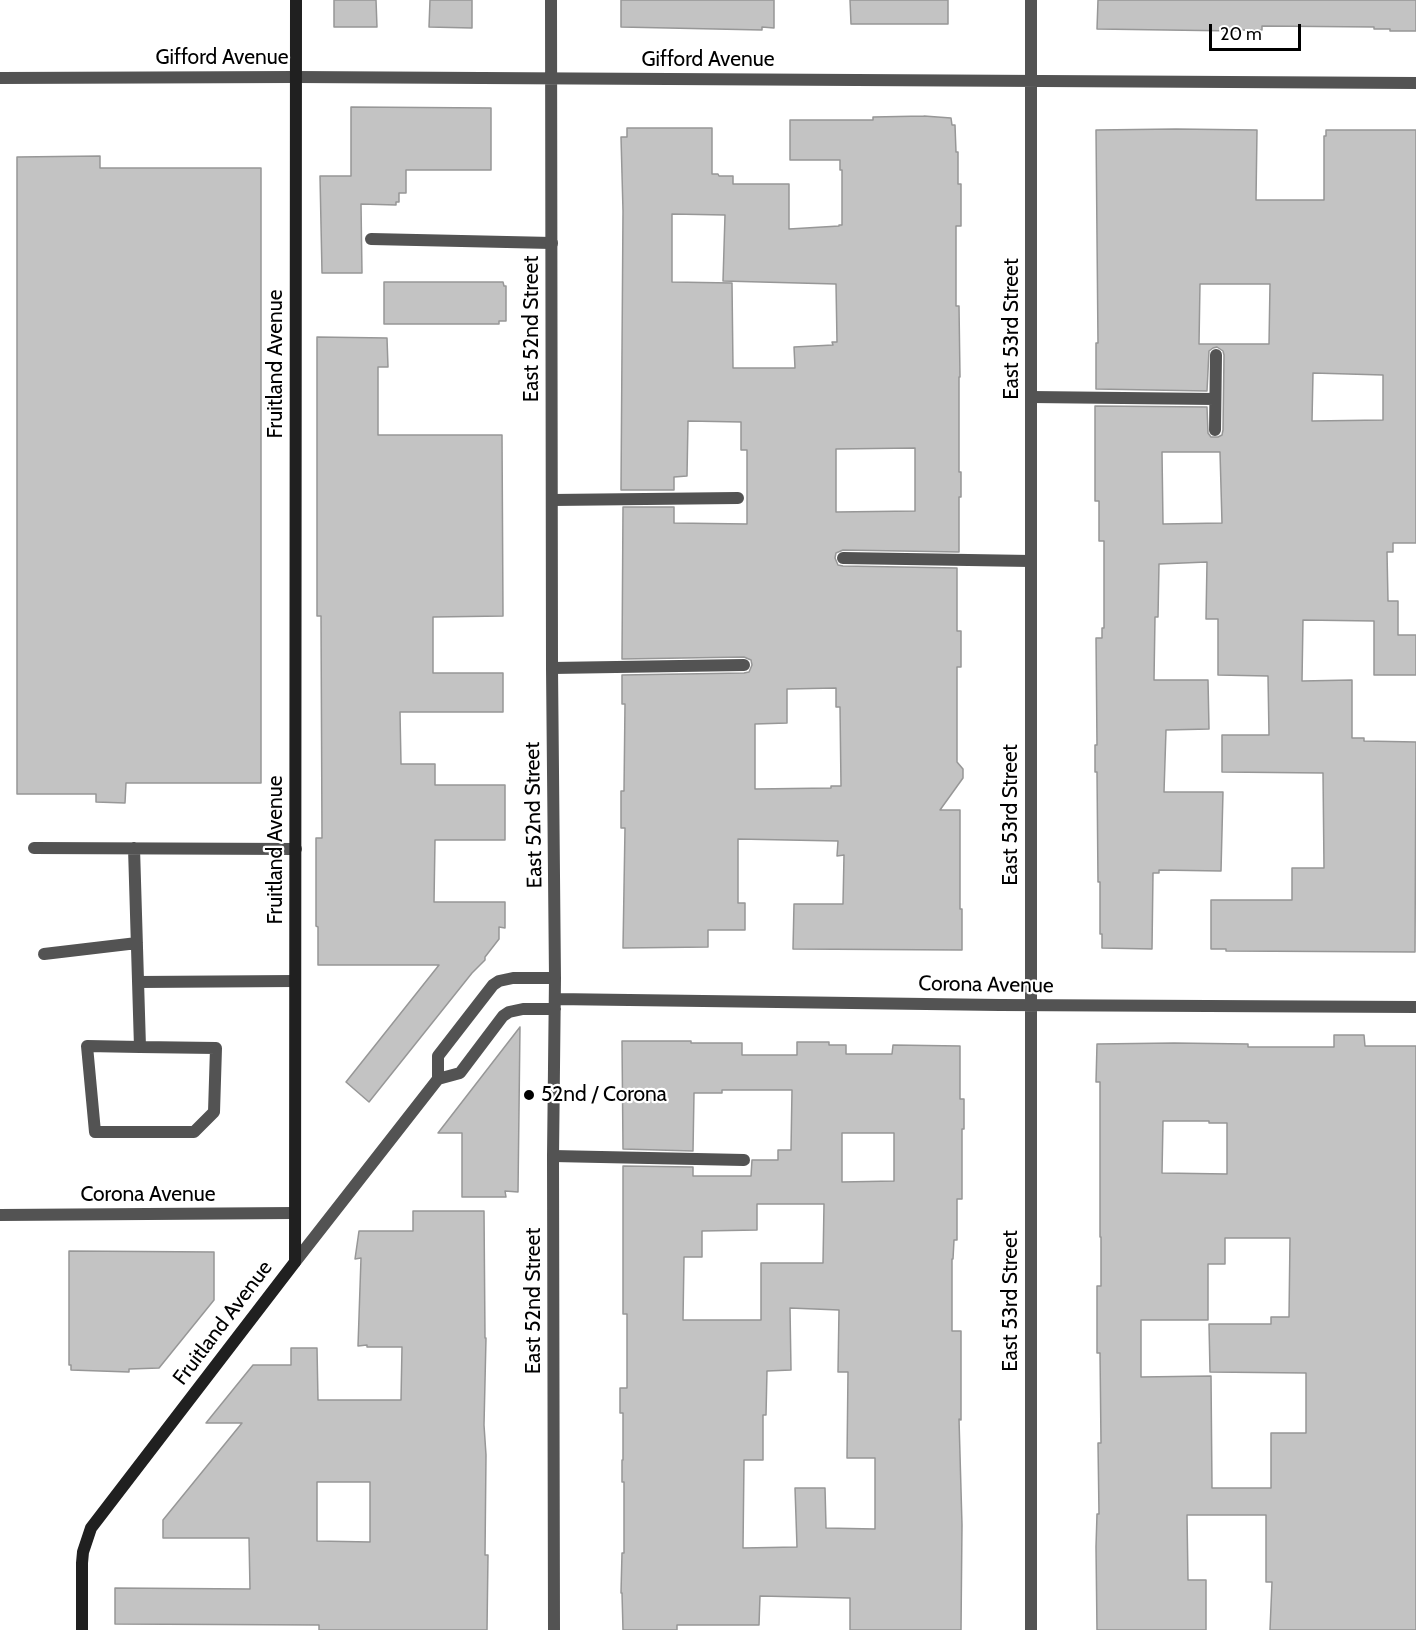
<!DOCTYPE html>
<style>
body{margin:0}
#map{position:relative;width:1416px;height:1630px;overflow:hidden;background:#fff;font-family:Cabin,sans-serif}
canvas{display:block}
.scale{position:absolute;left:1209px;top:24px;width:92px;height:27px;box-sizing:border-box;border:3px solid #000;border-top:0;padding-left:8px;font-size:18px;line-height:21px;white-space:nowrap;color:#000;-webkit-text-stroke:4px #fff;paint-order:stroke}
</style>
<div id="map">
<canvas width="1416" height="1630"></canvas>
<div class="scale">20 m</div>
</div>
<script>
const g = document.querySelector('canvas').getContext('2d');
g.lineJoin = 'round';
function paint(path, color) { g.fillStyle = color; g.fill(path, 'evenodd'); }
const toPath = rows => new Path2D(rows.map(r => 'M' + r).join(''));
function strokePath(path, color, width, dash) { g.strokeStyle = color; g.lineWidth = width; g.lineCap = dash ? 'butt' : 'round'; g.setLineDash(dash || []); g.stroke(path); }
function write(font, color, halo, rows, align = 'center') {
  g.font = font + ' Cabin,sans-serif'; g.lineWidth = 4.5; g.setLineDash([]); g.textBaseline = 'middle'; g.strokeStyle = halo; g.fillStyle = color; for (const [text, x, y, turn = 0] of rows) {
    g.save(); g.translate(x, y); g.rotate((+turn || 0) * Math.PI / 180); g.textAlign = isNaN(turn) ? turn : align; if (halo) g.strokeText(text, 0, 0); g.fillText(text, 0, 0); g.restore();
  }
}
const building = toPath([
 [334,0,376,0,377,27,334,27,334,0],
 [430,0,472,0,472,28,429,27,430,0],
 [621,0,774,0,774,28,762,27,762,30,621,27,621,0],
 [850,0,948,0,948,24,851,24,850,0],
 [1098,0,1416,0,1416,31,1390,31,1390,29,1374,29,1374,27,1262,26,1262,30,1237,30,1236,31,1097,29,1098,0],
 [351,107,491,108,491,170,406,170,406,193,399,193,399,202,396,202,396,205,361,204,362,273,322,273,320,176,351,176,351,107],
 [924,116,951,118,952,125,955,125,956,152,958,152,958,184,961,184,961,226,956,226,956,306,959,306,960,377,959,377,959,472,961,472,961,497,959,497,959,552,843,550,836,553,835,558,838,565,843,566,957,568,957,631,961,631,961,667,957,667,957,762,963,769,963,778,940,810,960,810,960,909,962,909,962,950,793,949,794,904,843,904,844,855,837,856,838,841,738,839,738,903,745,903,745,930,708,930,708,947,623,948,625,828,621,828,621,791,624,791,625,704,622,704,622,675,744,673,749,672,752,665,751,660,744,657,622,659,623,507,674,507,674,523,747,524,747,450,741,450,741,422,688,421,687,476,674,477,674,490,621,490,623,211,621,137,627,137,627,128,712,128,712,174,718,174,719,176,733,176,733,184,789,184,789,229,839,226,839,225,842,225,842,170,840,170,840,160,790,160,790,120,873,120,873,117,924,116],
 [672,214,725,215,723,281,836,284,837,342,832,342,833,345,794,347,795,368,733,368,732,283,672,282,672,214],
 [915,448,915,511,836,512,836,449,915,448],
 [836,688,836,707,840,707,841,786,831,786,831,788,755,789,755,724,787,723,787,689,836,688],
 [1176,129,1257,130,1256,200,1324,200,1324,136,1326,136,1326,130,1416,130,1416,543,1393,543,1393,552,1387,552,1388,601,1398,601,1398,635,1416,635,1416,675,1374,675,1374,621,1303,620,1302,681,1352,680,1352,738,1364,738,1364,741,1416,742,1415,952,1226,951,1226,949,1211,949,1211,900,1292,900,1292,868,1324,868,1323,773,1222,772,1222,735,1269,735,1268,676,1218,675,1218,619,1206,619,1207,562,1159,564,1158,617,1155,617,1154,680,1208,680,1209,729,1166,730,1164,792,1223,792,1221,871,1159,870,1159,873,1153,873,1152,949,1102,948,1102,934,1100,934,1100,882,1098,882,1097,772,1095,772,1095,745,1097,745,1096,638,1102,638,1102,628,1104,628,1104,541,1099,541,1099,501,1095,501,1095,406,1207,407,1208,433,1211,437,1218,437,1222,435,1223,430,1224,355,1223,351,1217,347,1213,348,1209,351,1207,391,1096,389,1096,343,1098,343,1096,130,1176,129],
 [1200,284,1270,284,1269,344,1199,344,1200,284],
 [1313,373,1383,375,1383,420,1312,421,1313,373],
 [1162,452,1220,452,1222,523,1163,524,1162,452],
 [100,156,100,168,261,168,261,783,126,783,125,803,96,802,96,794,17,794,17,157,100,156],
 [384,282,503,282,504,286,506,286,506,321,499,321,499,324,384,324,384,282],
 [317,337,387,338,388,367,378,367,378,435,502,435,503,616,433,617,433,673,503,673,503,712,400,712,401,764,435,764,435,785,505,785,505,840,435,840,434,902,505,902,505,928,499,927,499,939,485,957,485,960,472,973,369,1102,346,1082,439,965,318,965,318,927,316,926,316,838,322,838,321,616,317,616,317,337],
 [520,1027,518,1192,505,1191,506,1197,462,1197,462,1133,438,1133,520,1027],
 [1334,1035,1364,1035,1365,1046,1416,1046,1416,1630,1270,1630,1272,1582,1266,1582,1266,1515,1187,1515,1188,1580,1206,1580,1206,1630,1097,1630,1096,1547,1097,1514,1099,1514,1098,1443,1101,1443,1100,1353,1097,1353,1097,1286,1101,1286,1101,1237,1100,1237,1100,1082,1096,1082,1097,1044,1174,1043,1248,1044,1248,1047,1334,1047,1334,1035],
 [1163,1121,1209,1121,1209,1123,1227,1123,1227,1174,1162,1173,1163,1121],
 [1225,1238,1290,1238,1289,1317,1271,1317,1271,1324,1209,1324,1210,1372,1306,1373,1306,1433,1271,1433,1271,1488,1212,1488,1211,1376,1141,1377,1141,1320,1208,1320,1208,1264,1225,1264,1225,1238],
 [622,1041,691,1041,691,1043,742,1043,742,1055,797,1055,797,1042,829,1042,829,1045,846,1045,846,1054,892,1054,893,1045,960,1046,960,1099,964,1099,964,1129,962,1129,962,1199,957,1199,957,1240,954,1240,953,1259,952,1259,952,1331,961,1331,961,1420,959,1419,962,1525,961,1630,850,1630,850,1598,760,1596,759,1625,677,1625,677,1630,623,1630,622,1593,621,1593,622,1553,624,1553,624,1482,622,1482,622,1460,623,1460,623,1413,620,1413,620,1388,627,1388,627,1314,623,1314,623,1166,693,1167,693,1176,751,1176,752,1160,778,1160,778,1150,791,1150,792,1090,722,1090,722,1093,694,1093,693,1151,623,1149,622,1041],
 [842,1133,894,1133,894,1181,842,1182,842,1133],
 [757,1204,824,1204,823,1263,761,1263,761,1320,683,1320,684,1257,702,1257,702,1231,757,1230,757,1204],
 [790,1308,839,1310,838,1372,848,1372,847,1458,875,1458,875,1529,826,1528,825,1488,795,1488,797,1547,743,1548,744,1460,763,1460,763,1415,766,1415,767,1371,791,1370,790,1308],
 [413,1211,484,1211,485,1338,486,1338,484,1425,486,1455,485,1555,488,1555,487,1630,319,1630,319,1625,115,1624,115,1588,250,1589,249,1538,163,1538,163,1520,242,1423,206,1423,253,1365,291,1365,291,1348,317,1348,318,1400,401,1400,402,1347,367,1347,367,1345,358,1346,361,1258,355,1259,359,1231,413,1231,413,1211],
 [317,1482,370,1482,370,1542,317,1541,317,1482],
 [69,1251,214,1252,214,1300,159,1368,129,1369,129,1372,71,1370,71,1365,69,1365,69,1251]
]);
paint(building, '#c3c3c3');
strokePath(building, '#979797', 1.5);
strokePath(toPath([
 [371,239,552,243],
 [1031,397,1215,399],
 [1215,430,1216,355],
 [552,500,738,498],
 [843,558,1031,561],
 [552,668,744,665],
 [34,848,296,849],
 [134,848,140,1047,87,1046,95,1132,194,1132,214,1112,216,1048,140,1047],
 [44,954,137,943],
 [138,982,295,981],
 [553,1156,744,1160]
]), '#535353', 12);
strokePath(toPath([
 [551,0,552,668,555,978,553,1156,554,1630],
 [0,78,295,77,1416,83],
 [555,999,1000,1005,1416,1007],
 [438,1079,460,1073,503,1016,509,1012,523,1009,555,1009],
 [0,1215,295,1213],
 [295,1262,438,1079,438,1056,493,985,499,981,513,978,555,978],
 [1031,1630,1031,0]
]), '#535353', 12);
strokePath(toPath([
 [82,1630,82,1563,83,1552,91,1528,295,1262,296,0]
]), '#202020', 12);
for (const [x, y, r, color] of [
 [529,1095,6,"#000"]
]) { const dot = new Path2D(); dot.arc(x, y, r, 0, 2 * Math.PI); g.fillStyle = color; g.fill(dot); strokePath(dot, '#fff', 2); }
write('21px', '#000', '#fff', [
 ["Gifford Avenue",222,58],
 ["Gifford Avenue",708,60],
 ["East 52nd Street",532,329,-90],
 ["East 53rd Street",1012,329,-90],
 ["Fruitland Avenue",276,364,-90],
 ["East 52nd Street",534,815,-91],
 ["East 53rd Street",1011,815,-90],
 ["Fruitland Avenue",276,850,-90],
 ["Corona Avenue",986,985,1],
 ["Corona Avenue",148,1195],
 ["East 52nd Street",534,1301,-90],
 ["East 53rd Street",1011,1301,-90],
 ["Fruitland Avenue",223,1323,-53]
]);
write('21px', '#000', '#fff', [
 ["52nd / Corona",541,1095]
], 'left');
</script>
